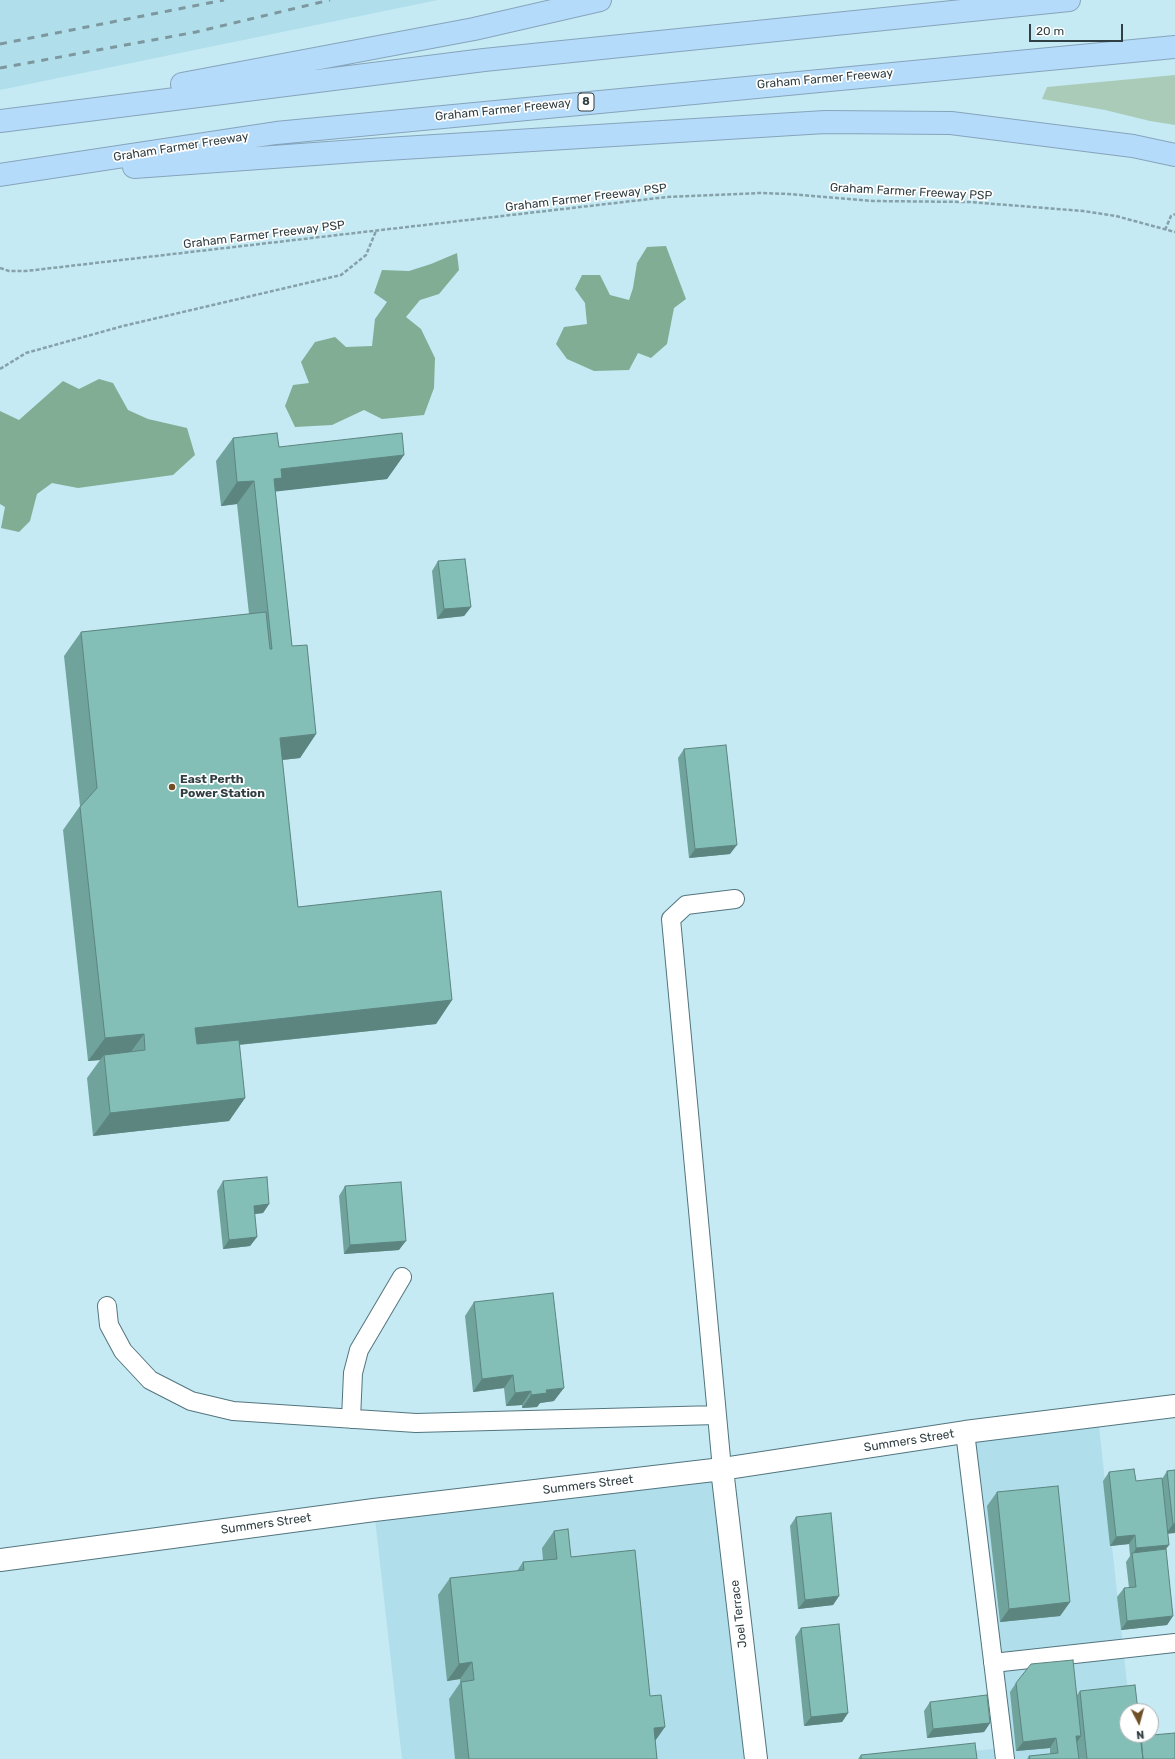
<!DOCTYPE html>
<style>
body{margin:0}
#map{position:relative;width:1175px;height:1759px;overflow:hidden;background:#c5eaf4;font-family:Rubik,sans-serif}
canvas{display:block}
.north{position:absolute;left:1119px;top:1703px;width:40px;height:40px;box-sizing:border-box;background:#fff;border:1px solid #acb2b4;border-radius:50%;rotate:174deg;font-size:11px;font-weight:700;line-height:16px;text-align:center;color:#303f43}
.north::after{content:'';display:block;margin:auto;width:14px;height:18px;background:#705026;clip-path:polygon(50% 0,100% 100%,50% 72%,0 100%)}
.scale{position:absolute;left:1029px;top:24px;width:94px;height:18px;box-sizing:border-box;border:2px solid #303f43;border-top:0;padding-left:5px;font-size:12px;line-height:14px;white-space:nowrap;color:#303f43;-webkit-text-stroke:3px #fff;paint-order:stroke}
</style>
<div id="map">
<canvas width="1175" height="1759"></canvas>
<div class="north">N</div>
<div class="scale">20 m</div>
</div>
<script>
const g = document.querySelector('canvas').getContext('2d');
g.lineJoin = 'round';
function paint(path, color) { g.fillStyle = color; g.fill(path, 'evenodd'); }
const toPath = rows => new Path2D(rows.map(r => 'M' + r).join(''));
function strokePath(path, color, width, dash) { g.strokeStyle = color; g.lineWidth = width; g.lineCap = dash ? 'butt' : 'round'; g.setLineDash(dash || []); g.stroke(path); }
function write(font, color, halo, rows, align = 'center') {
  g.font = font + ' Rubik,sans-serif'; g.lineWidth = 3.5; g.setLineDash([]); g.textBaseline = 'middle'; g.strokeStyle = halo; g.fillStyle = color; for (const [text, x, y, turn = 0] of rows) {
    g.save(); g.translate(x, y); g.rotate((+turn || 0) * Math.PI / 180); g.textAlign = isNaN(turn) ? turn : align; if (halo) g.strokeText(text, 0, 0); g.fillText(text, 0, 0); g.restore();
  }
}
paint(toPath([
 [0,0,438,0,0,90],
 [1098,1417,1130,1711,1127,1711,1127,1735,1135,1759,892,1759,1003,1748,965,1432],
 [722,1469,756,1759,402,1759,374,1510]
]), '#b1deeb');
paint(toPath([
 [1175,75,1175,125,1150,121,1105,110,1042,99,1047,87]
]), '#aacbb7');
paint(toPath([
 [666,246,686,299,674,308,667,344,651,358,638,353,629,370,594,371,567,359,556,344,564,327,587,324,585,303,575,289,582,275,600,275,610,295,629,300,633,288,637,263,647,247],
 [457,253,459,270,439,294,420,300,406,317,421,329,435,358,434,388,424,415,382,419,364,410,332,425,295,427,285,406,293,385,309,383,301,362,315,342,335,337,346,347,372,346,375,319,387,302,374,293,382,270,409,271,431,264],
 [99,379,113,383,128,410,148,419,187,428,195,455,173,475,78,488,52,483,37,494,30,521,19,532,1,528,5,507,0,504,0,411,19,420,63,381,79,389]
]), '#80ad93');
const service = toPath([
 [107,1306,109,1325,123,1351,150,1380,191,1401,233,1411,416,1423,717,1415],
 [351,1419,353,1373,359,1350,402,1277],
 [965,1432,1005,1759],
 [722,1469,671,919,686,905,735,899],
 [993,1663,1175,1643]
]);
const minor = toPath([
 [722,1469,756,1759],
 [0,1560,374,1510,722,1469,965,1432,1175,1406]
]);
const motorway = toPath([
 [182,84,474,29,600,0],
 [0,121,484,60,1069,0],
 [134,167,370,150,825,122,951,123,1133,146,1175,155],
 [0,175,276,133,1175,47]
]);
strokePath(service, '#53757e', 20);
strokePath(minor, '#53757e', 24);
strokePath(motorway, '#86a4bb', 24);
strokePath(toPath([
 [1165,230,1171,216,1175,214],
 [0,268,9,271,26,271,667,197,760,193,789,194,873,201,970,202,1083,211,1116,216,1175,232],
 [0,369,26,353,123,326,341,275,366,255,376,231]
]), '#86a1a9', 2.5, [4, 2]);
strokePath(service, '#fff', 18);
strokePath(minor, '#fff', 22);
strokePath(motorway, '#b5dbfb', 22);
strokePath(toPath([
 [0,44,224,0],
 [0,68,196,32,330,0]
]), '#7d979e', 3, [7, 7]);
paint(toPath([
 [233,438,279,447,404,455,387,479,275,491,292,646,316,734,300,758,282,760,298,907,452,1000,436,1024,239,1045,245,1098,229,1121,93,1136,87,1078,100,1060,88,1061,63,830,80,806,64,656,81,632,249,614,237,504,221,506,216,461],
 [438,561,471,607,464,616,437,619,432,571],
 [684,749,730,854,689,858,678,758],
 [223,1181,269,1204,263,1213,254,1214,257,1237,250,1246,223,1249,217,1191],
 [345,1186,399,1250,344,1254,339,1196],
 [474,1302,554,1401,540,1403,537,1407,522,1408,522,1405,506,1406,504,1388,473,1392,465,1316],
 [1175,1470,1175,1533,1167,1533,1169,1545,1165,1549,1173,1616,1167,1625,1121,1630,1117,1597,1124,1588,1129,1588,1126,1562,1130,1556,1129,1544,1110,1546,1103,1481,1109,1472,1136,1481,1162,1479,1167,1471],
 [997,1492,1070,1602,1060,1616,1000,1622,987,1506],
 [796,1517,839,1596,833,1605,798,1609,790,1526],
 [554,1531,571,1557,655,1741,657,1759,455,1759,449,1699,460,1683,460,1679,447,1681,438,1595,450,1578,517,1571,523,1562,543,1560,542,1548],
 [801,1628,848,1713,842,1722,804,1726,795,1637],
 [1016,1683,1077,1695,1080,1691,1140,1737,1175,1759,1027,1759,1029,1756,1050,1754,1050,1748,1016,1751,1010,1692],
 [930,1702,990,1723,984,1732,927,1738,924,1711],
 [861,1755,977,1759,858,1759]
]), '#71a39d');
paint(toPath([
 [404,455,387,479,272,492,257,502,281,469],
 [254,481,237,504,221,506,237,482],
 [471,607,464,616,437,619,444,609],
 [316,734,300,758,263,762,280,738],
 [737,845,730,854,689,858,695,849],
 [452,1000,436,1024,178,1051,195,1028],
 [144,1034,127,1057,104,1055,100,1060,88,1061,105,1038],
 [245,1098,229,1121,93,1136,110,1113],
 [269,1204,263,1213,247,1215,254,1206],
 [257,1237,250,1246,223,1249,229,1240],
 [406,1241,399,1250,344,1254,350,1245],
 [513,1375,504,1388,473,1392,482,1379],
 [564,1388,554,1401,540,1403,537,1407,522,1408,531,1395,546,1390],
 [531,1391,522,1405,506,1406,515,1393],
 [1173,1524,1175,1524,1175,1533,1166,1534],
 [1135,1535,1129,1544,1110,1546,1116,1537],
 [1169,1545,1162,1554,1133,1554,1136,1548],
 [839,1596,833,1605,798,1609,805,1600],
 [1070,1602,1060,1616,1000,1622,1009,1609],
 [1173,1616,1167,1625,1121,1630,1127,1621],
 [472,1662,460,1679,447,1681,459,1664],
 [848,1713,842,1722,804,1726,811,1717],
 [990,1723,984,1732,927,1738,933,1729],
 [665,1727,653,1744,654,1728],
 [1076,1736,1081,1736,1075,1745],
 [1056,1738,1050,1748,1016,1751,1023,1742]
]), '#5c8580');
const building = toPath([
 [277,433,279,447,402,433,404,455,281,469,282,478,274,479,292,646,307,645,316,734,280,738,298,907,441,891,452,1000,195,1028,197,1044,239,1040,245,1098,110,1113,104,1055,145,1050,144,1034,105,1038,80,807,97,788,81,632,266,612,270,649,272,649,254,481,237,482,233,438,277,433],
 [465,559,471,607,444,609,438,561,465,559],
 [726,745,737,845,695,849,684,749,726,745],
 [267,1177,269,1204,254,1206,257,1237,229,1240,223,1181,267,1177],
 [401,1182,406,1241,350,1245,345,1186,401,1182],
 [553,1293,564,1388,546,1390,547,1393,531,1395,531,1391,515,1393,513,1375,482,1379,474,1302,553,1293],
 [1134,1469,1136,1481,1162,1478,1169,1545,1136,1548,1135,1535,1116,1537,1109,1472,1134,1469],
 [1175,1470,1175,1524,1173,1524,1167,1471,1175,1470],
 [1058,1486,1070,1602,1009,1609,997,1492,1058,1486],
 [831,1513,839,1596,805,1600,796,1517,831,1513],
 [568,1529,571,1557,635,1550,650,1696,661,1695,665,1727,654,1728,657,1759,469,1759,461,1682,474,1680,472,1662,459,1664,450,1578,524,1570,523,1562,557,1559,554,1531,568,1529],
 [1166,1549,1173,1616,1127,1621,1124,1588,1136,1587,1132,1553,1166,1549],
 [839,1624,848,1713,811,1717,801,1628,839,1624],
 [1073,1660,1081,1736,1076,1736,1079,1759,1030,1759,1029,1756,1058,1753,1056,1738,1023,1742,1016,1683,1031,1664,1073,1660],
 [1135,1685,1138,1711,1127,1711,1127,1735,1140,1735,1143,1759,1087,1759,1080,1691,1135,1685],
 [987,1695,990,1723,933,1729,930,1702,987,1695],
 [1175,1733,1175,1759,1143,1759,1141,1736,1175,1733],
 [975,1743,977,1759,861,1759,861,1755,975,1743]
]);
paint(building, '#83beb7');
strokePath(building, '#5c8580', 1);
for (const [x, y, r, color] of [
 [172,787,4,"#705026"]
]) { const dot = new Path2D(); dot.arc(x, y, r, 0, 2 * Math.PI); g.fillStyle = color; g.fill(dot); strokePath(dot, '#fff', 1.5); }
for (const [x, y, w] of [
 [586,102,16]
]) { const box = new Path2D(); box.roundRect(x - w / 2, y - 9, w, 18, 3); g.fillStyle = '#fff'; g.fill(box); strokePath(box, '#303f43', 1); }
write('bold 11px', '#303f43', null, [
 ["8",586,102]
]);
write('12px', '#303f43', '#fff', [
 ["Graham Farmer Freeway",825,79,-5],
 ["Graham Farmer Freeway",503,110,-6],
 ["Graham Farmer Freeway",181,147,-9],
 ["Graham Farmer Freeway PSP",911,192,3],
 ["Graham Farmer Freeway PSP",586,198,-7],
 ["Graham Farmer Freeway PSP",264,235,-7],
 ["Summers Street",909,1441,-9],
 ["Summers Street",588,1485,-7],
 ["Summers Street",266,1524,-8],
 ["Joel Terrace",739,1614,-97]
]);
write('bold 12px', '#303f43', '#fff', [
 ["East Perth",180,780],
 ["Power Station",180,794]
], 'left');
</script>
